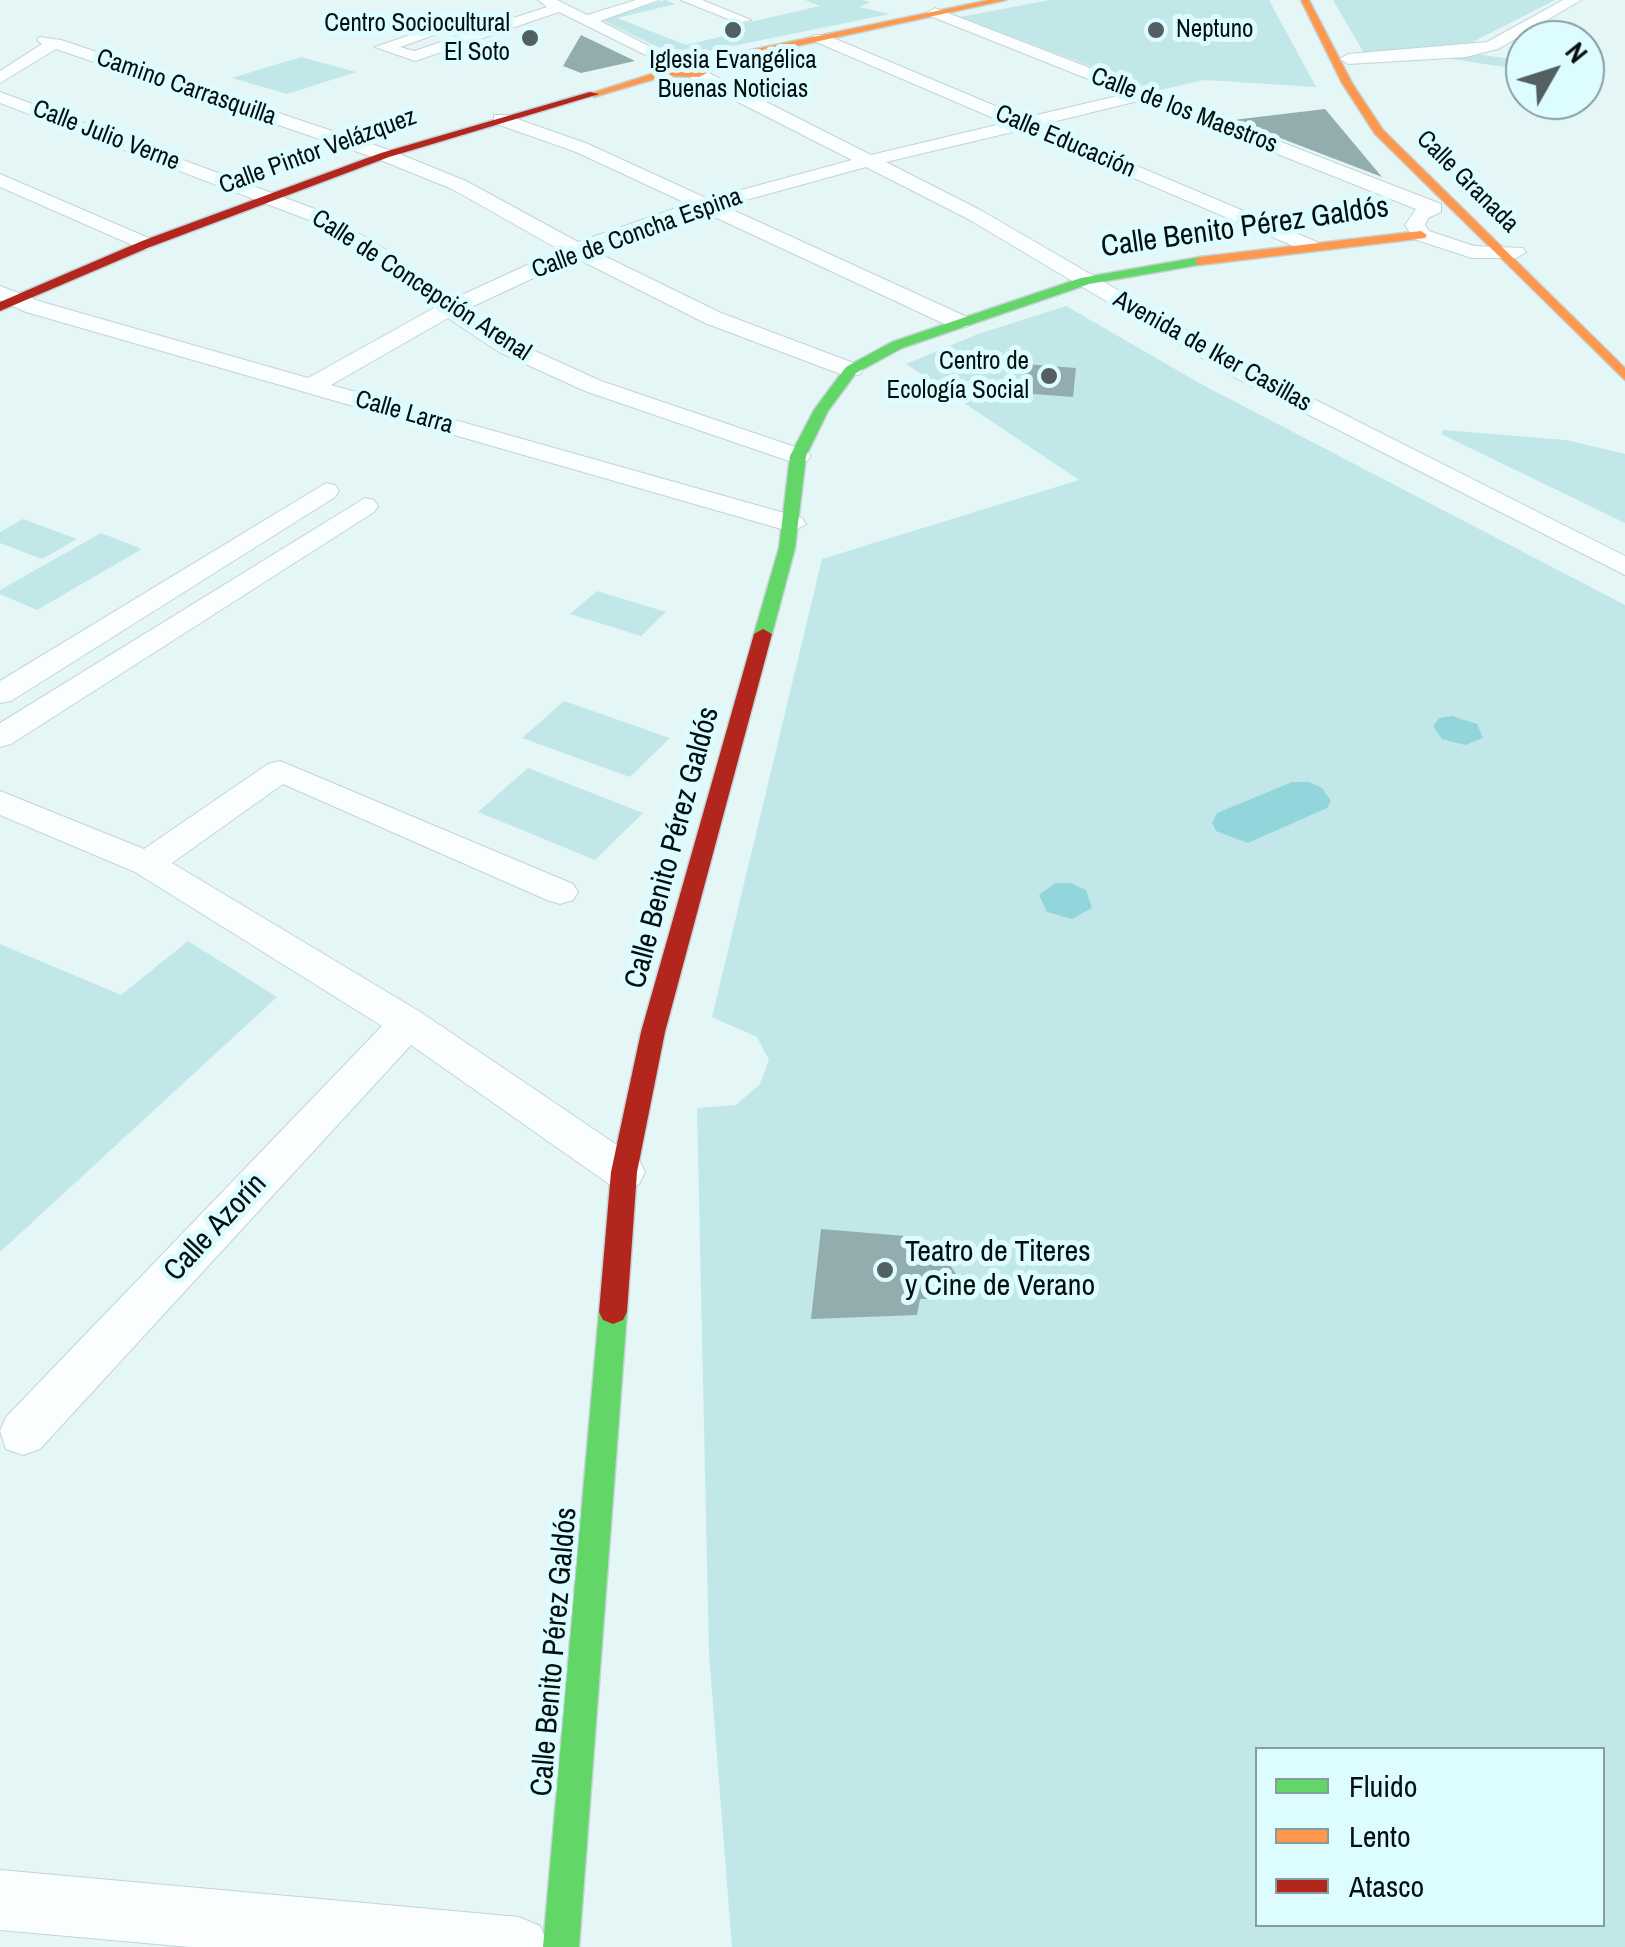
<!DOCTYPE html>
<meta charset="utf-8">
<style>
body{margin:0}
#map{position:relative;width:1625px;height:1947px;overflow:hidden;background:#e5f6f7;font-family:"Archivo Narrow",sans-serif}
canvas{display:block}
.legend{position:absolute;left:1255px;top:1747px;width:350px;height:180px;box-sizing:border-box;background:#ddfcff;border:2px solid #869d9f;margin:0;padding:12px 18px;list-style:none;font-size:30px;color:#030f10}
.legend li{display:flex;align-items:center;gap:20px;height:50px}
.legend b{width:50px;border:2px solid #869d9f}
.north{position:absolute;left:1505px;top:20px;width:100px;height:100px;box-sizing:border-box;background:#ddfcff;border:2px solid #869d9f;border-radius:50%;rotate:51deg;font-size:28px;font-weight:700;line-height:40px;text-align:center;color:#030f10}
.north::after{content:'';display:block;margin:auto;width:35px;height:45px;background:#526061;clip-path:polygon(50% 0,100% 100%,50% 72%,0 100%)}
</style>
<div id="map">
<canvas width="1625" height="1947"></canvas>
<ul class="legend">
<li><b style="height:12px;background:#63d668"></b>Fluido</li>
<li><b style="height:12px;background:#ff974d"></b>Lento</li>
<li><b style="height:12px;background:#b3261e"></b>Atasco</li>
</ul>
<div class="north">N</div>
</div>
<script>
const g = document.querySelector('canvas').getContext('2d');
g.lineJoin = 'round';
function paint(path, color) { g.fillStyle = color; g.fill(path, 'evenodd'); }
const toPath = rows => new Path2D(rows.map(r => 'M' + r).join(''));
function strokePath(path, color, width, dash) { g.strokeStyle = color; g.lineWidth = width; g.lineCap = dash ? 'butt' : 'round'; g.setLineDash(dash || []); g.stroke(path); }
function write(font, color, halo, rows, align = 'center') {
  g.font = font + ' "Archivo Narrow",sans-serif'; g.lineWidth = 10; g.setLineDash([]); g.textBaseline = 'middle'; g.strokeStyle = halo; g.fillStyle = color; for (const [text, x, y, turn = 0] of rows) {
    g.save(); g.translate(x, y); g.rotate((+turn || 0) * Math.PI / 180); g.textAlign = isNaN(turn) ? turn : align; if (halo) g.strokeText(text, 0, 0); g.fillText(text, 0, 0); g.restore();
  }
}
paint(toPath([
 [665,0,676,4,617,18,686,45,745,31,733,26,820,6,805,0,862,0,870,2,859,7,890,14,678,57,602,20],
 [1050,0,1269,0,1316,87,1204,80,1156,91,960,17],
 [1333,0,1555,0,1463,47,1469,53,1525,61,1525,70,1451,59,1443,55,1365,55],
 [301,57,356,72,287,94,232,78],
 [1066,306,1201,384,1625,605,1625,1947,732,1947,709,1654,697,1108,736,1105,760,1084,769,1060,757,1037,712,1017,822,559,1079,480,906,364,978,334],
 [1258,1750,1602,1750,1602,1924,1258,1924],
 [1444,430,1566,440,1625,454,1625,523,1441,434],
 [23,519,77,539,42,559,0,543,0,532],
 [101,533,142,549,37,610,0,594,0,590],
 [597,591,666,612,641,636,570,614],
 [564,701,670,738,630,777,522,738],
 [528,768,643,813,595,860,478,812],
 [188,941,277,997,0,1252,0,944,121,995]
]), '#c1e7e9');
paint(toPath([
 [1452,716,1477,724,1483,738,1465,745,1442,739,1433,726,1439,718],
 [1292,782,1309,782,1322,788,1331,801,1327,808,1248,843,1216,831,1212,823,1217,813],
 [1055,883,1071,883,1086,890,1092,908,1072,919,1047,912,1039,895]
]), '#92d6dc');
paint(toPath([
 [581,35,635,61,581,73,563,66],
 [1325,109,1382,177,1233,120],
 [1025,364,1076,368,1073,397,1020,393],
 [821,1229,917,1237,914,1255,948,1262,958,1277,955,1291,936,1299,920,1299,917,1315,811,1319]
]), '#93adaf');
const street = toPath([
 [538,0,557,0,587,15,636,0,659,0,600,21,678,61,664,64,559,12,415,61,375,47,475,13,488,16,400,47,414,51,547,7,538,0],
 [681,0,702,0,751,20,738,23,681,0],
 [1563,0,1581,0,1498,49,1466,57,1348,64,1340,59,1348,54,1487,42,1563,0],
 [935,8,1441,204,1441,212,1428,218,1425,225,1429,231,1474,246,1523,248,1526,252,1516,258,1472,258,1414,239,1405,225,1416,209,1142,100,1040,125,1317,242,1320,246,1317,250,1303,250,1021,130,886,162,982,211,1250,367,1625,556,1625,575,1234,377,968,219,866,167,724,206,967,317,970,322,967,327,951,327,704,212,594,251,721,313,859,365,863,370,859,375,843,375,705,323,576,258,465,310,515,342,601,381,807,451,811,456,807,461,789,461,585,391,499,352,448,318,331,385,802,518,806,524,792,532,26,312,0,300,0,286,42,302,308,378,434,308,379,262,309,220,0,103,0,92,323,212,393,254,451,300,560,250,452,189,378,159,56,49,0,83,0,71,42,44,37,40,39,37,61,40,392,151,466,181,578,242,688,204,576,152,494,123,494,115,506,115,588,144,708,199,852,160,691,78,691,70,703,70,871,155,1005,123,814,41,814,35,826,35,1024,118,1126,94,930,16,927,13,935,8],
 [0,174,153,240,156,244,146,250,139,248,0,187,0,174],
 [326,483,335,485,339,491,335,497,11,701,0,703,0,681,326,483],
 [365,498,374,500,378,506,374,512,11,744,0,747,0,723,365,498],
 [280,761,573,884,578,892,573,900,560,904,547,900,283,784,172,863,422,1013,639,1160,645,1172,639,1184,624,1189,609,1184,411,1045,40,1449,23,1455,6,1449,0,1431,6,1417,382,1026,135,872,0,815,0,791,144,849,268,764,280,761],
 [0,1870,519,1917,540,1926,549,1947,190,1947,0,1930,0,1870]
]);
const fast = toPath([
 [1200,257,1204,258,1204,264,1089,284,902,348,856,373,828,411,806,456,795,548,772,634,763,639,757,638,754,634,779,548,790,456,814,410,846,367,892,342,1081,278,1200,257],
 [613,1300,623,1304,627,1312,579,1947,543,1947,599,1312,603,1304,613,1300]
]);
const slow = toPath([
 [989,0,1006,0,710,65,711,71,699,77,665,76,594,97,589,94,664,70,702,68,673,62,676,57,704,60,989,0],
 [1301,0,1309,0,1352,83,1383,130,1625,368,1625,380,1375,134,1342,83,1301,0],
 [1421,231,1427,235,1425,238,1200,265,1194,261,1200,257,1421,231]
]);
const jam = toPath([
 [590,92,599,94,389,157,150,247,0,311,0,302,142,241,381,153,590,92],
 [763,629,772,634,665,1032,637,1172,627,1312,623,1320,613,1324,603,1320,599,1312,611,1172,641,1032,754,634,763,629]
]);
strokePath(street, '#c4d3d4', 2);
strokePath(fast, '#c4d3d4', 3);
strokePath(slow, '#c4d3d4', 3);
strokePath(jam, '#c4d3d4', 3);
paint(street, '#fbfefe');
paint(fast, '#63d668');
paint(slow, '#ff974d');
paint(jam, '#b3261e');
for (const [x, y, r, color] of [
 [733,30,10,"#526061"],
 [1156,30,10,"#526061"],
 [530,38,10,"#526061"],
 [1049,376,10,"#526061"],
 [885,1270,10,"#526061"]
]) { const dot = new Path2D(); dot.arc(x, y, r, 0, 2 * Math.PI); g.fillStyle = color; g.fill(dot); strokePath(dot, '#ddfcff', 4); }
write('25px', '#030f10', '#ddfcff', [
 ["Centro Sociocultural",510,24],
 ["El Soto",510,53],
 ["Neptuno",1176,30,"left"],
 ["Iglesia Evangélica",733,61,"center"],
 ["Buenas Noticias",733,90,"center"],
 ["Centro de",1029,362],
 ["Ecología Social",1029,391]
], 'right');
write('25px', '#030f10', '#ddfcff', [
 ["Camino Carrasquilla",186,88,19],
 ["Calle de los Maestros",1184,111,21],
 ["Calle Julio Verne",106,136,21],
 ["Calle Educación",1065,142,23],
 ["Calle Pintor Velázquez",318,152,-20],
 ["Calle Granada",1467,182,45],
 ["Calle de Concha Espina",637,234,-20],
 ["Calle de Concepción Arenal",421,286,33],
 ["Avenida de Iker Casillas",1212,352,29],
 ["Calle Larra",404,413,16]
]);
write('30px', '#030f10', '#ddfcff', [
 ["Calle Benito Pérez Galdós",1245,228,-8],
 ["Calle Benito Pérez Galdós",673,848,-75],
 ["Calle Azorín",216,1228,-47],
 ["Calle Benito Pérez Galdós",555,1652,-85]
]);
write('30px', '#030f10', '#ddfcff', [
 ["Teatro de Titeres",905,1253],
 ["y Cine de Verano",905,1287]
], 'left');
</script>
